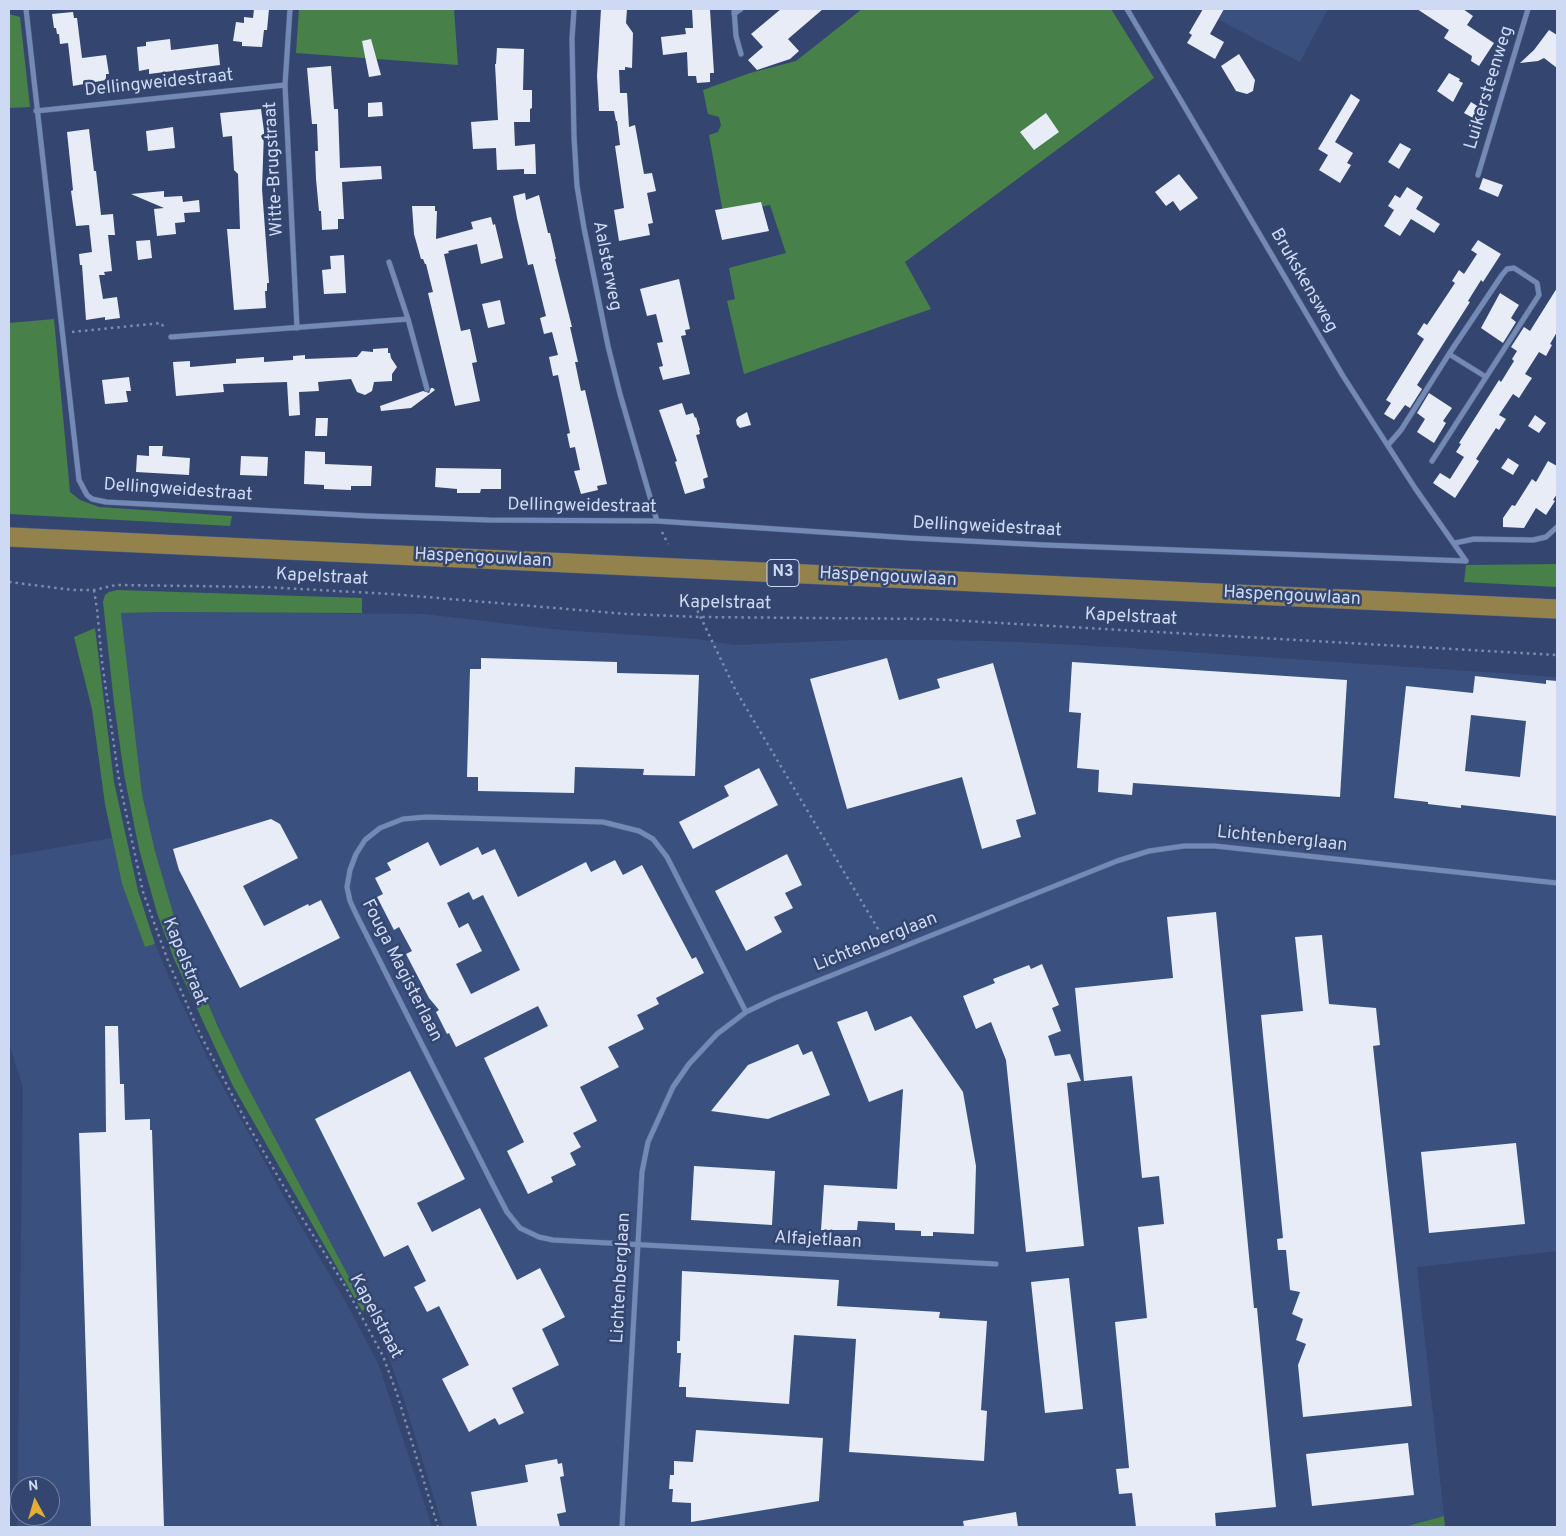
<!DOCTYPE html>
<style>
body{margin:0}
#map{position:relative;width:1566px;height:1536px;overflow:hidden;background:#34466f;font-family:Overpass,sans-serif}
canvas{display:block}
.frame{position:absolute;inset:0;border:10px solid #cedaf3;pointer-events:none}
.north{position:absolute;left:10px;top:1476px;width:50px;height:50px;box-sizing:border-box;background:#34466f;border:1px solid #7281a4;border-radius:50%;rotate:354deg;font-size:14px;font-weight:700;line-height:20px;text-align:center;color:#cedaf3}
.north::after{content:'';display:block;margin:auto;width:18px;height:22px;background:#e2af34;clip-path:polygon(50% 0,100% 100%,50% 72%,0 100%)}
</style>
<div id="map">
<canvas width="1566" height="1536"></canvas>
<div class="frame"></div>
<div class="north">N</div>
</div>
<script>
const g = document.querySelector('canvas').getContext('2d');
g.lineJoin = 'round';
function paint(path, color) { g.fillStyle = color; g.fill(path, 'evenodd'); }
const toPath = rows => new Path2D(rows.map(r => 'M' + r).join(''));
function strokePath(path, color, width, dash) { g.strokeStyle = color; g.lineWidth = width; g.lineCap = dash ? 'butt' : 'round'; g.setLineDash(dash || []); g.stroke(path); }
function write(font, color, halo, rows, align = 'center') {
  g.font = font + ' Overpass,sans-serif'; g.lineWidth = 5; g.setLineDash([]); g.textBaseline = 'middle'; g.strokeStyle = halo; g.fillStyle = color; for (const [text, x, y, turn = 0] of rows) {
    g.save(); g.translate(x, y); g.rotate((+turn || 0) * Math.PI / 180); g.textAlign = isNaN(turn) ? turn : align; if (halo) g.strokeText(text, 0, 0); g.fillText(text, 0, 0); g.restore();
  }
}
paint(toPath([
 [1198,9,1328,9,1300,62],
 [161,612,424,614,561,630,698,639,734,645,853,640,949,640,1020,642,1130,648,1557,677,1557,1251,1417,1267,1444,1516,1404,1527,443,1527,404,1400,389,1358,366,1309,244,1080,218,1027,180,937,155,851,142,794,121,613],
 [112,838,122,884,145,947,155,944,169,977,212,1067,285,1199,344,1299,378,1363,432,1527,17,1527,23,1088,9,1043,9,856],
 [20,1486,50,1486,50,1516,20,1516]
]), '#3a507f');
paint(toPath([
 [299,9,454,9,458,65,296,53],
 [862,9,1111,9,1154,78,905,262,931,309,744,374,727,301,735,299,729,268,786,253,770,205,723,213,709,135,718,132,721,125,719,117,708,114,703,90,750,73,796,61],
 [9,14,20,17,30,107,9,108],
 [54,319,70,492,80,500,99,507,232,516,230,526,9,514,9,323],
 [1557,564,1557,587,1464,582,1466,565],
 [117,590,362,598,362,613,161,612,121,613,142,794,155,851,180,937,218,1027,244,1080,366,1309,362,1311,233,1086,174,959,157,913,139,849,124,774,114,703,103,602,105,595,109,592],
 [95,628,114,782,138,891,155,944,145,947,122,884,105,804,92,709,74,637],
 [1444,1516,1445,1527,1404,1527]
]), '#488049');
paint(toPath([
 [254,9,269,9,267,30,264,30,262,47,242,46,242,42,233,41,236,22,244,23,244,17,253,18],
 [601,9,627,9,626,23,633,33,632,68,625,67,625,70,619,70,620,93,627,93,629,127,635,125,644,174,652,173,656,191,647,193,653,223,648,224,650,235,619,241,614,210,624,208,615,146,620,145,617,121,616,121,614,111,599,111,597,76],
 [692,9,710,10,714,73,710,73,710,82,697,83,696,76,688,76,687,52,663,55,661,37,686,34,685,28,693,28],
 [781,9,823,9,788,39,799,51,790,59,757,70,748,60,763,47,751,34],
 [1203,9,1224,9,1210,34,1224,42,1215,59,1187,43,1192,35,1189,33],
 [1417,9,1463,9,1473,16,1467,25,1494,43,1479,66,1471,61,1472,56,1444,38,1449,30],
 [73,12,74,18,77,18,82,58,106,55,109,74,106,74,106,80,73,86,68,43,60,44,59,34,57,34,56,28,54,28,52,14],
 [1549,30,1557,35,1557,68,1544,58,1538,61,1520,63,1534,50],
 [170,39,171,50,218,44,220,65,149,74,149,69,139,71,137,47,146,46,146,42],
 [371,39,381,75,369,77,362,41],
 [497,48,524,49,523,90,532,90,532,108,530,109,530,122,514,122,515,146,535,144,536,174,524,174,524,169,497,170,496,148,473,149,471,122,498,120,495,64,496,64],
 [1239,54,1255,80,1253,91,1247,94,1236,91,1221,66],
 [331,66,334,109,338,109,340,168,381,166,382,179,342,182,344,219,338,219,338,229,322,230,321,211,319,211,316,179,315,151,318,151,317,124,312,124,307,68],
 [1449,73,1460,79,1459,81,1463,83,1453,102,1437,91],
 [1351,94,1360,100,1335,142,1353,153,1347,163,1351,165,1340,183,1319,170,1328,155,1318,149],
 [382,102,383,116,368,117,368,103],
 [1471,102,1482,109,1475,119,1464,113],
 [261,109,264,131,262,189,269,283,267,283,267,291,265,291,266,308,234,310,227,229,240,229,238,174,234,170,232,136,223,137,220,113],
 [1046,113,1059,132,1034,150,1020,132],
 [173,127,175,148,148,151,146,131],
 [89,129,94,171,96,171,101,215,113,214,115,235,108,235,112,271,104,272,105,275,99,275,103,299,117,297,120,318,105,320,105,317,86,320,82,265,80,265,79,254,92,252,89,225,76,226,71,191,73,190,67,132],
 [1400,143,1411,149,1399,169,1388,162],
 [1179,174,1198,198,1180,211,1173,201,1166,206,1155,192],
 [1483,178,1503,185,1498,197,1479,189],
 [1407,187,1423,197,1416,209,1440,224,1434,233,1411,219,1400,236,1384,226,1394,210,1388,206,1395,195,1400,198],
 [164,191,164,197,182,196,183,202,199,200,200,212,184,213,185,222,175,223,176,234,157,236,154,209,164,208,131,194],
 [525,193,526,200,539,195,548,233,550,233,556,259,555,259,572,327,570,327,578,362,575,362,581,391,585,390,607,484,597,486,598,490,581,494,574,471,580,470,575,447,570,448,567,434,570,433,558,375,553,376,549,357,558,355,552,332,544,334,540,318,546,316,533,264,528,265,517,218,513,196],
 [761,202,769,231,722,240,715,210],
 [412,206,435,206,435,211,437,211,436,239,473,229,471,222,491,217,493,225,495,224,503,258,481,264,477,244,448,251,449,253,444,254,461,331,470,329,477,362,472,363,480,401,455,406,428,293,433,292,426,264,425,264,423,259,421,259,414,234],
 [150,240,152,258,138,260,136,241],
 [1478,240,1501,254,1483,282,1481,280,1468,301,1470,302,1417,385,1422,389,1410,408,1405,405,1394,420,1384,414,1391,403,1386,400,1424,339,1417,334,1424,323,1427,325,1455,283,1452,281,1459,270,1464,274,1477,254,1471,250],
 [344,255,346,293,324,294,322,270,331,269,330,256],
 [679,279,690,329,685,330,686,335,681,336,690,374,663,380,659,367,663,366,657,343,663,342,656,314,647,316,640,289],
 [1557,288,1557,332,1550,344,1552,345,1546,356,1539,352,1525,374,1532,378,1526,387,1519,398,1513,394,1499,415,1506,419,1499,430,1496,428,1476,459,1479,461,1455,498,1433,483,1440,473,1450,479,1464,457,1456,452,1461,444,1459,443,1499,380,1501,382,1514,361,1512,359,1517,351,1511,347,1524,327,1530,331],
 [1500,293,1519,305,1511,318,1516,322,1503,343,1481,328],
 [500,300,505,324,488,328,482,304],
 [388,348,388,353,390,353,391,358,397,367,392,374,392,381,374,382,372,391,365,395,357,392,351,379,318,382,319,391,299,392,300,415,289,416,287,382,223,384,224,392,176,396,173,362,190,361,190,367,236,363,236,359,264,357,264,362,293,360,293,356,305,355,305,359,357,357,362,351,373,352,373,349],
 [129,377,131,391,126,391,128,402,105,404,102,380],
 [431,388,433,388,435,390,411,408,381,411,380,406,423,391,429,393],
 [1429,393,1452,408,1443,421,1446,423,1434,443,1417,432,1425,419,1417,413],
 [682,403,686,415,693,413,695,418,696,417,700,430,699,430,700,434,696,435,708,477,703,479,705,488,685,494,675,462,677,461,659,410],
 [747,412,751,425,740,428,737,425,736,420,738,417],
 [1535,415,1546,423,1539,433,1528,426],
 [316,418,328,418,327,436,315,436],
 [149,446,163,446,162,456,190,458,189,475,136,472,137,455,149,456],
 [305,451,325,452,325,464,372,466,371,486,351,486,351,490,324,489,324,485,304,484],
 [241,456,268,457,267,476,240,475],
 [1508,458,1519,465,1513,475,1501,468],
 [1548,461,1557,466,1557,494,1553,500,1555,501,1546,515,1536,508,1524,528,1503,527,1503,518,1512,505,1515,506,1532,479,1536,482],
 [436,468,501,469,501,489,481,489,480,493,457,493,457,489,435,487],
 [481,658,617,662,617,673,699,675,695,776,643,775,644,769,575,767,574,793,478,791,478,777,467,777,470,669,481,669],
 [887,658,899,700,940,688,937,679,993,663,1036,814,1016,820,1021,837,982,849,962,777,847,809,810,679],
 [1072,662,1347,680,1340,797,1133,783,1132,795,1098,792,1099,770,1077,768,1081,713,1069,712],
 [1475,676,1546,684,1546,680,1557,681,1557,816,1461,805,1461,808,1428,804,1428,802,1394,798,1406,686,1473,693],
 [1471,715,1526,721,1520,777,1465,771],
 [759,768,778,805,693,849,679,822,729,796,724,786],
 [271,819,280,824,298,858,243,886,264,926,308,904,309,906,321,900,340,938,240,988,179,870,173,849],
 [428,842,440,866,478,847,482,855,495,849,518,897,586,862,591,872,615,860,623,875,642,865,692,959,696,957,704,973,656,998,659,1004,637,1015,644,1029,608,1047,619,1067,580,1087,597,1121,573,1133,581,1147,570,1153,576,1165,551,1177,553,1182,528,1194,507,1151,524,1142,484,1058,548,1026,538,1006,456,1047,449,1033,447,1034,436,1012,439,1010,429,998,406,954,412,951,399,927,394,930,377,897,383,894,375,878,391,870,387,863],
 [469,892,473,900,483,895,520,970,471,994,456,964,482,951,468,923,459,928,447,903],
 [787,854,802,885,785,893,793,908,774,917,782,932,746,951,715,891],
 [1216,912,1254,1308,1257,1308,1276,1507,1215,1513,1216,1527,1136,1527,1132,1493,1119,1494,1116,1469,1129,1468,1115,1322,1147,1318,1138,1227,1164,1224,1159,1176,1142,1178,1132,1076,1084,1081,1075,988,1173,978,1167,917],
 [1322,935,1329,1004,1376,1008,1380,1045,1373,1046,1412,1406,1303,1417,1298,1365,1306,1344,1296,1340,1303,1319,1292,1314,1300,1292,1290,1290,1286,1250,1278,1250,1277,1239,1283,1238,1261,1015,1303,1011,1295,937],
 [1042,964,1059,1005,1052,1008,1061,1031,1048,1036,1055,1056,1070,1054,1081,1081,1067,1083,1084,1246,1026,1252,1006,1060,991,1022,976,1029,963,996,995,983,993,979,1029,965,1031,969],
 [867,1011,875,1031,911,1016,963,1092,976,1166,974,1234,933,1232,933,1236,921,1236,921,1231,895,1230,895,1223,858,1221,857,1230,821,1230,824,1185,897,1189,903,1089,869,1102,837,1022],
 [105,1026,118,1026,120,1084,124,1084,125,1120,150,1119,150,1130,152,1130,164,1527,91,1527,79,1133,106,1132],
 [798,1044,803,1055,812,1051,830,1095,768,1119,711,1111,748,1065],
 [410,1071,465,1179,417,1203,432,1232,480,1208,517,1280,540,1268,565,1317,542,1329,559,1365,512,1388,524,1413,499,1425,495,1418,469,1432,442,1379,469,1365,439,1306,427,1312,414,1287,426,1281,408,1245,384,1257,315,1119],
 [1516,1143,1525,1224,1429,1233,1421,1152],
 [694,1166,775,1171,772,1225,691,1220],
 [682,1271,839,1280,837,1306,940,1312,939,1318,987,1321,981,1410,987,1411,984,1461,849,1452,856,1339,794,1335,789,1404,686,1397,686,1387,679,1387,681,1353,677,1353,677,1341,680,1341],
 [1069,1278,1083,1409,1045,1413,1031,1282],
 [696,1430,823,1438,819,1501,691,1522,691,1503,672,1502,673,1489,669,1489,670,1475,674,1475,674,1461,693,1462],
 [1408,1443,1414,1495,1312,1506,1306,1454],
 [557,1459,558,1464,562,1463,564,1476,560,1477,566,1512,557,1514,560,1527,477,1527,471,1492,528,1482,525,1465],
 [1016,1512,1018,1527,964,1527,963,1521]
]), '#e7ecf6');
const minor = toPath([
 [26,9,79,480,87,495,92,499,106,502,368,516,489,520,657,521,910,538,1045,545,1466,561],
 [290,9,285,85,297,328],
 [574,9,572,39,574,137,577,186,584,228,608,346,620,394,657,521],
 [734,9,736,36,741,54],
 [1127,9,1343,376,1415,488,1466,561],
 [734,14,741,9],
 [36,111,285,85],
 [1478,175,1528,9],
 [389,262,408,319,427,389],
 [171,337,408,319],
 [1449,354,1486,377],
 [1388,445,1401,430,1449,354,1502,275,1507,269,1514,268,1537,283,1539,295,1432,461],
 [1455,543,1474,539,1533,540,1546,537,1557,527],
 [746,1012,667,857,653,839,639,831,603,822,426,817,403,819,380,828,365,840,356,854,350,870,347,887,350,901,356,914,493,1185,507,1212,520,1228,539,1237,553,1240,996,1264],
 [622,1527,642,1172,648,1142,673,1087,689,1064,717,1034,746,1012,775,998,1117,861,1149,851,1184,846,1215,846,1557,883]
]);
const primary = toPath([
 [9,537,1557,609]
]);
strokePath(minor, '#516082', 6);
strokePath(primary, '#516082', 20);
strokePath(toPath([
 [72,332,161,323,165,329],
 [662,532,668,544],
 [9,582,73,590,94,590,116,585,264,587,391,594,626,614,700,617,931,619,1557,655],
 [94,590,97,609,102,662,119,780,143,892,168,961,200,1034,248,1125,301,1216,344,1284,383,1356,397,1394,438,1527],
 [689,593,736,691,887,944]
]), '#7d8cae', 2.5, [2.5, 4]);
strokePath(minor, '#7389b6', 5);
strokePath(primary, '#93824c', 19);
for (const [x, y, w] of [
 [783,573,32]
]) { const box = new Path2D(); box.roundRect(x - w / 2, y - 13.5, w, 27, 4); g.fillStyle = '#34466f'; g.fill(box); strokePath(box, '#cedaf3', 1); }
write('bold 16px', '#cedaf3', null, [
 ["N3",783,573]
]);
write('18px', '#cedaf3', '#34466f', [
 ["Dellingweidestraat",159,84,-6],
 ["Luikersteenweg",1490,88,-73],
 ["Witte-Brugstraat",275,169,-93],
 ["Aalsterweg",606,266,79],
 ["Brukskensweg",1303,281,60],
 ["Dellingweidestraat",178,491,4],
 ["Dellingweidestraat",582,507,1],
 ["Dellingweidestraat",987,528,3],
 ["Haspengouwlaan",483,559,3],
 ["Kapelstraat",322,578,3],
 ["Haspengouwlaan",888,578,3],
 ["Haspengouwlaan",1292,597,3],
 ["Kapelstraat",725,604,1],
 ["Kapelstraat",1131,618,3],
 ["Lichtenberglaan",1282,840,6],
 ["Lichtenberglaan",876,943,-22],
 ["Kapelstraat",184,962,68],
 ["Fouga Magisterlaan",401,971,63],
 ["Alfajetlaan",818,1241,3],
 ["Lichtenberglaan",622,1278,-87],
 ["Kapelstraat",375,1317,62]
]);
</script>
